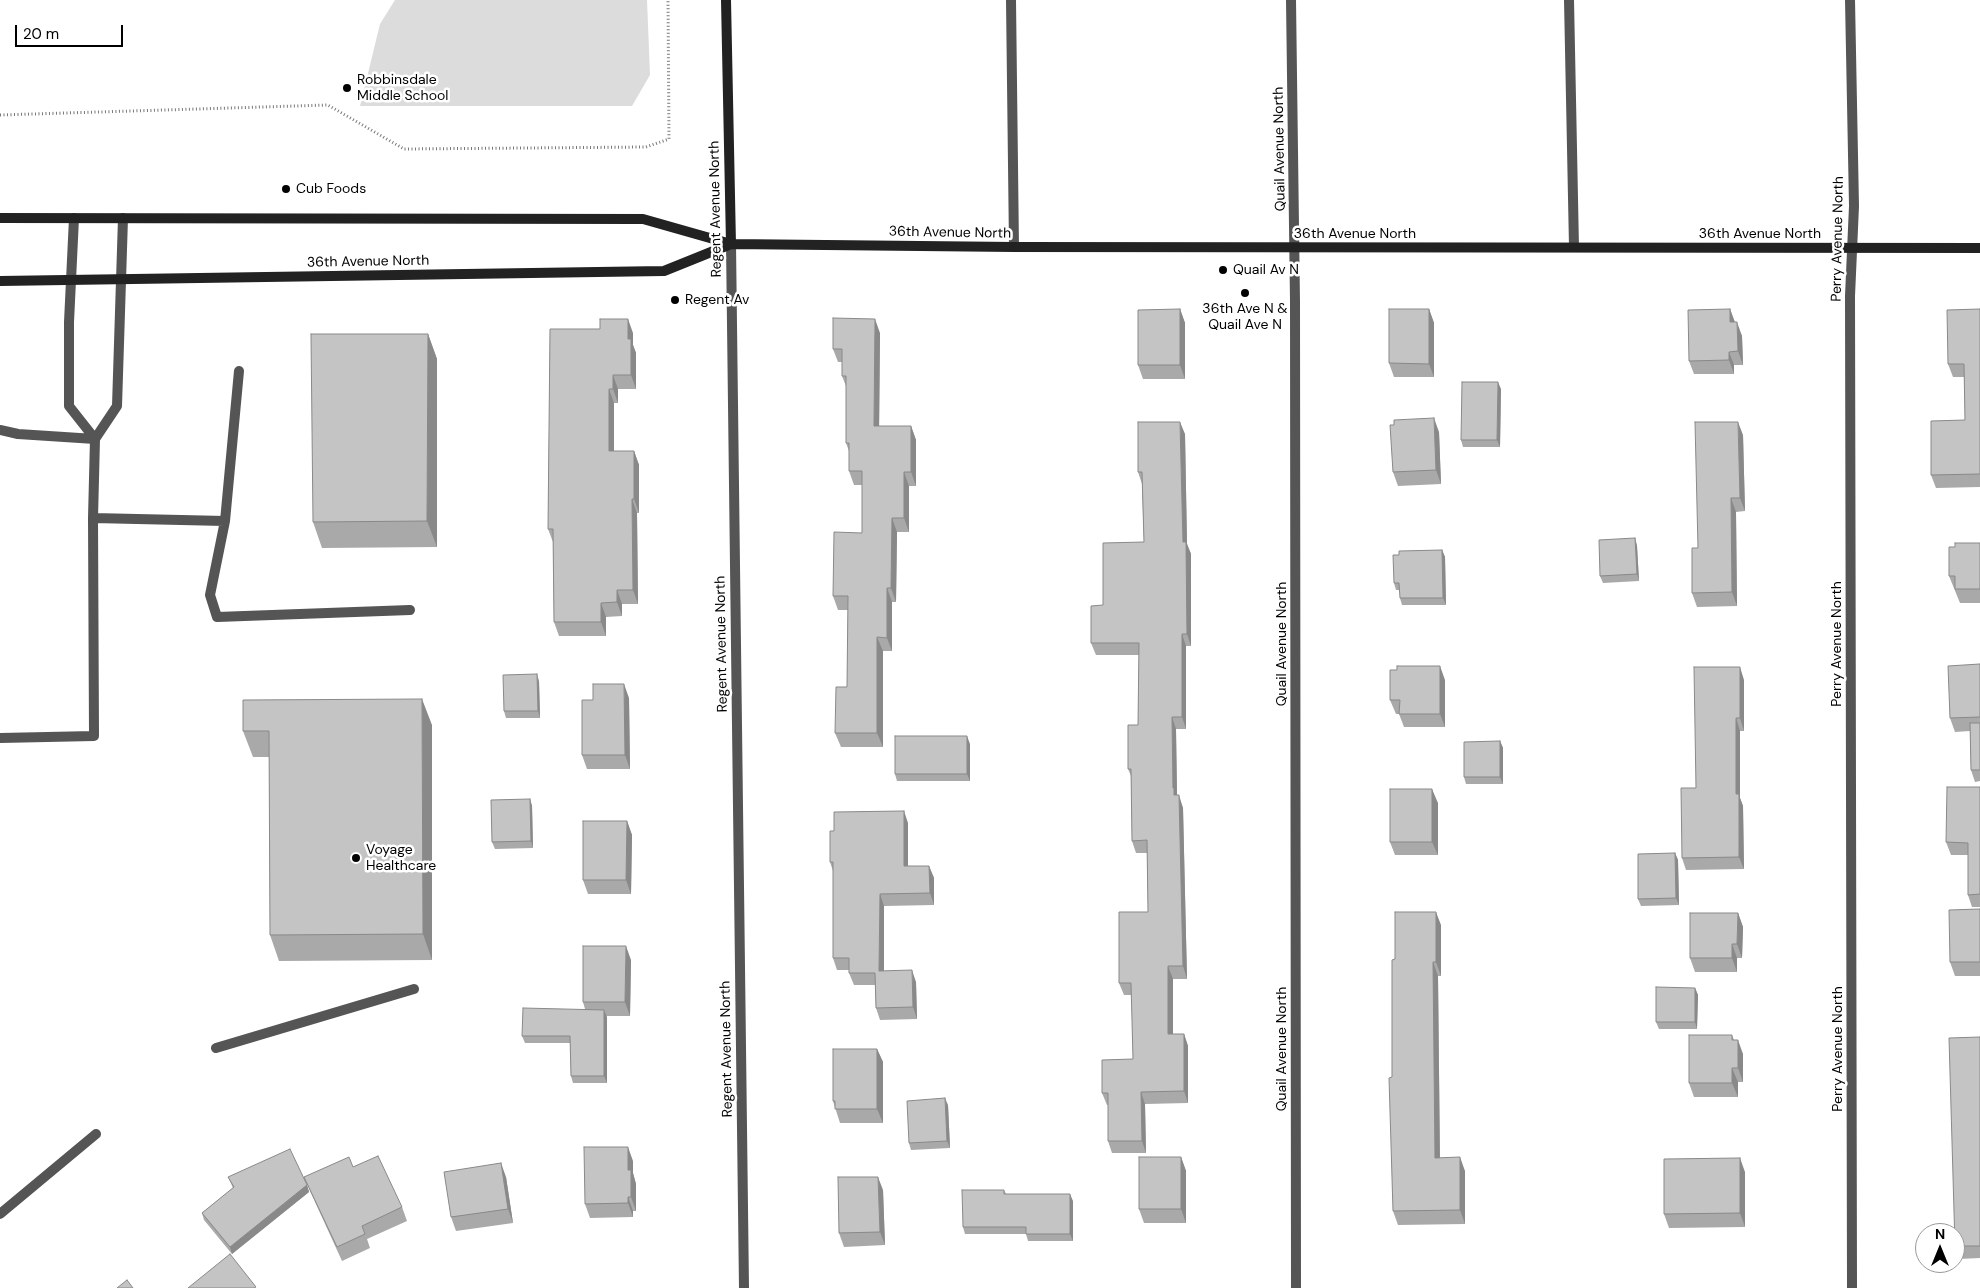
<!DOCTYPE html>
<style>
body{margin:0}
#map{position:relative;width:1980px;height:1288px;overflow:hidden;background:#fff;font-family:"DM Sans",sans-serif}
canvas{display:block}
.north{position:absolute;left:1915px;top:1223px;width:50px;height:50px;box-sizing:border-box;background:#fff;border:1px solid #999;border-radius:50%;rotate:0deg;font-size:14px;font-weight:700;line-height:20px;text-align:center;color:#000}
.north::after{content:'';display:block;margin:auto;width:18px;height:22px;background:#000;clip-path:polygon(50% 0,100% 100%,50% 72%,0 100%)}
.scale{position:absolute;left:15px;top:25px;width:108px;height:22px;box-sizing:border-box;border:2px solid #000;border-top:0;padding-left:6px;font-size:15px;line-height:18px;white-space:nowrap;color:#000;-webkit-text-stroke:4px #fff;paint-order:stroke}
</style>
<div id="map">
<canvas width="1980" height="1288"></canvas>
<div class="north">N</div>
<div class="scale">20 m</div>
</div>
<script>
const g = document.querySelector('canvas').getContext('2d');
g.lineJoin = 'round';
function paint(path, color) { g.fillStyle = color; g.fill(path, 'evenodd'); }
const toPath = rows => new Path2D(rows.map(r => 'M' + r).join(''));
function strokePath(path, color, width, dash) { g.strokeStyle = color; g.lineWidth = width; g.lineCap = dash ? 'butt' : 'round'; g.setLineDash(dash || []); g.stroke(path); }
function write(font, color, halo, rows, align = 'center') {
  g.font = font + ' "DM Sans",sans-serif'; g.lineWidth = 5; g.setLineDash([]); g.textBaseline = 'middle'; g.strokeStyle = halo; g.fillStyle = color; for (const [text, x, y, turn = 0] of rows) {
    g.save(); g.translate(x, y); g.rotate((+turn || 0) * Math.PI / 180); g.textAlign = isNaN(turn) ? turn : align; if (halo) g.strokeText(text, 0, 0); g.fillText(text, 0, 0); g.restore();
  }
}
paint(toPath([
 [395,0,647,0,650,75,632,106,360,106,380,24]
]), '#dcdcdc');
strokePath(toPath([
 [0,115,328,105,404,149,646,147,669,139,668,0]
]), '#777', 3, [1, 2.5]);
strokePath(toPath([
 [1011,0,1014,247],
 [1569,0,1574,247],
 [74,218,69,322,69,406,95,439],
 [0,430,18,434,95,439],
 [93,518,225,521,210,595,217,617,410,610],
 [225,521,239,371],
 [0,738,94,736,93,518,95,439,117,406,123,218],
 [216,1048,414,989],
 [0,1214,96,1134]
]), '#555', 10);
strokePath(toPath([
 [1291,0,1295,301,1296,1288],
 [1850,0,1854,206,1850,296,1852,1288],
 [731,244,744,1288]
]), '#555', 10);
strokePath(toPath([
 [726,0,731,244],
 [0,218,643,219,731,244,1014,247,1980,248],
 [0,281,664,271,731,244]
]), '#222', 10);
paint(toPath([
 [1180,309,1185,323,1185,379,1143,379,1138,365],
 [1429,309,1434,323,1434,377,1394,377,1389,363],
 [1730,309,1735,322,1742,336,1743,365,1734,365,1734,374,1694,374,1689,361],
 [1980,309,1980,487,1936,488,1931,475,1965,420,1964,377,1953,377,1948,364],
 [550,329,633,333,633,345,636,353,636,389,618,389,618,403,614,403,614,451,634,451,639,465,639,513,637,513,638,604,622,604,622,616,606,617,606,636,559,636,554,622,553,542,548,529],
 [880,333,879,426,911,426,916,440,916,486,909,486,909,532,897,532,896,602,892,602,892,651,883,651,883,747,841,747,835,733,847,687,848,610,838,610,833,596,862,533,862,485,854,485,849,471,849,451,846,443,846,386,842,376,842,362,838,362,833,349],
 [428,334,437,359,437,547,322,548,313,522],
 [1501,389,1500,447,1463,447,1461,440],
 [1439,432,1441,484,1398,486,1393,472],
 [1185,434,1187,544,1191,554,1191,646,1186,646,1186,729,1176,729,1177,795,1183,808,1187,979,1173,979,1173,1034,1184,1034,1188,1046,1188,1103,1145,1104,1146,1153,1112,1153,1108,1141,1108,1105,1107,1105,1102,1093,1133,1059,1132,995,1124,995,1119,983,1148,912,1147,853,1136,853,1132,841,1131,776,1128,769,1138,725,1139,655,1096,655,1091,643,1103,605,1144,542,1142,484,1138,472],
 [1743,435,1745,511,1736,512,1737,606,1697,607,1692,593,1698,548],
 [1635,538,1637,546,1639,581,1603,583,1600,576],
 [1980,543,1980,603,1960,603,1949,576,1955,547],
 [1442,550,1445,557,1446,605,1402,605,1400,598,1400,590,1396,590,1394,583,1399,555],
 [1980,664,1980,781,1975,782,1971,770,1970,731,1955,732,1950,718],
 [1397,670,1445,680,1445,727,1404,727,1399,714,1396,714,1390,700],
 [1744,680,1744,731,1740,731,1740,798,1743,806,1744,869,1686,870,1682,858,1696,788],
 [539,681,540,718,506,718,504,711],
 [629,698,630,769,587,769,582,755,593,700],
 [432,725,432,960,279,961,270,935,269,757,253,757,243,731],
 [1500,741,1503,748,1503,784,1466,784,1464,777],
 [970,744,970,781,897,781,895,774],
 [1980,787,1980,907,1972,907,1968,895,1968,855,1951,855,1946,842],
 [530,799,532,806,533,848,495,849,492,842],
 [1438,803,1438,855,1395,855,1390,842],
 [627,821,632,835,631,894,588,894,583,880],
 [908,823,908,866,929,866,934,878,934,905,884,906,884,971,916,982,917,1019,880,1020,876,1008,875,985,854,985,849,973,849,970,837,970,833,958,833,871,830,862],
 [1675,853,1678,860,1679,905,1641,906,1638,899],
 [1980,909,1980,976,1955,976,1950,962],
 [1738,913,1743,927,1742,958,1737,958,1737,972,1695,972,1690,958],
 [1441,925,1441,976,1438,976,1440,1158,1465,1171,1465,1224,1398,1225,1393,1211,1392,1077,1395,959],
 [631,960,630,1016,606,1016,607,1083,573,1083,571,1076,570,1043,525,1043,522,1036,585,1009,583,1002],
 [1695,988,1698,995,1697,1029,1659,1029,1656,1022],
 [1732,1035,1734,1040,1743,1054,1743,1082,1738,1082,1738,1097,1694,1097,1689,1083],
 [1980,1037,1980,1258,1959,1259,1955,1248,1955,1233],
 [877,1049,883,1062,883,1123,840,1123,833,1101],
 [948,1105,950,1148,911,1150,909,1143],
 [1181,1157,1186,1171,1186,1223,1144,1223,1139,1209],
 [633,1161,633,1173,636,1184,636,1211,633,1211,633,1217,590,1218,585,1204],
 [353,1167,402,1207,407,1221,367,1239,370,1248,342,1261,310,1191,304,1177],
 [1745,1172,1745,1227,1669,1228,1664,1214],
 [228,1177,307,1185,309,1192,232,1254,204,1220,202,1213,233,1188],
 [506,1177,513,1223,456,1231,451,1217],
 [883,1190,885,1245,844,1247,839,1233],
 [1004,1190,1006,1194,1073,1201,1073,1241,1028,1241,1026,1234,965,1234,963,1227]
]), '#a9a9a9');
paint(toPath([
 [1180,309,1185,323,1185,379,1180,365],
 [1429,309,1434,323,1434,377,1429,364],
 [1730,309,1735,323,1730,322],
 [628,319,633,333,633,345,636,353,636,389,631,375,628,339],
 [875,319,880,333,879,440,874,426],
 [1737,322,1742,336,1743,365,1738,351],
 [428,334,437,359,437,547,427,521],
 [1729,352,1734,365,1734,374,1729,360],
 [613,375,618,389,618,403,613,389],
 [1498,382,1501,389,1500,447,1497,440],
 [609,389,614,403,614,465,609,451],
 [1434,418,1439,432,1441,484,1436,470],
 [1180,422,1185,434,1187,544,1191,554,1191,646,1187,634,1183,542],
 [1738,422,1743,435,1745,511,1740,498],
 [911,426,916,440,916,486,911,472],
 [634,451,639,465,639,513,634,499],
 [904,472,909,486,909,532,904,518],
 [1731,498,1736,512,1737,606,1732,592],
 [632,499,637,513,638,604,633,590],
 [892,518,897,532,896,602,891,588],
 [1635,538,1637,546,1639,581,1637,574],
 [1442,550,1445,557,1446,605,1443,598],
 [887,588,892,602,892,651,887,638],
 [617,590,622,604,622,616,617,602],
 [601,603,606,617,606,636,601,622],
 [1182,634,1186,646,1186,729,1182,717],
 [877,637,883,651,883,747,877,733],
 [1440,666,1445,680,1445,727,1440,714],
 [1740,667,1744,680,1744,731,1740,718],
 [537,674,539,681,540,718,538,711],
 [624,684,629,698,630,769,625,755],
 [422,699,432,725,432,960,423,934],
 [1172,717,1176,729,1177,796,1174,795,1173,788],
 [1736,718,1740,731,1740,798,1743,806,1744,869,1739,857,1736,794],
 [967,736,970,744,970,781,967,774],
 [1500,741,1503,748,1503,784,1500,777],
 [1432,789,1438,803,1438,855,1432,842],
 [1179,795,1183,808,1187,979,1183,966],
 [530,799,532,806,533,848,531,841],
 [904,811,908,823,908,878,904,866],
 [627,821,632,835,631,894,626,880],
 [1675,853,1678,860,1679,905,1676,898],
 [929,866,934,878,934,905,930,893],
 [880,894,884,906,884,983,879,971],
 [1436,912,1441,925,1441,976,1436,962],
 [1738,913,1743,927,1742,958,1737,944],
 [1732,944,1737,958,1737,972,1732,958],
 [626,946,631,960,630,1016,625,1002],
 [1433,962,1438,976,1440,1172,1435,1158],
 [1168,966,1173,979,1173,1047,1168,1034],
 [912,970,916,982,917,1019,913,1007],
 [1695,988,1698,995,1697,1029,1695,1022],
 [604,1010,607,1017,607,1083,604,1076],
 [1184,1034,1188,1046,1188,1103,1184,1091],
 [1738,1040,1743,1054,1743,1082,1738,1068],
 [877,1049,883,1062,883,1123,877,1109],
 [1732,1068,1738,1082,1738,1097,1732,1083],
 [1141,1092,1145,1104,1146,1153,1142,1141],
 [945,1098,948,1105,950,1148,947,1141],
 [628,1147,633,1161,633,1173,636,1184,636,1211,631,1197,628,1170],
 [1181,1157,1186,1171,1186,1223,1181,1209],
 [1460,1157,1465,1171,1465,1224,1460,1210],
 [1740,1158,1745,1172,1745,1227,1740,1213],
 [501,1163,506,1177,513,1223,508,1209],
 [878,1177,883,1190,885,1245,880,1232],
 [307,1185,309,1192,232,1254,230,1247],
 [1070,1194,1073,1201,1073,1241,1070,1234],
 [628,1197,633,1211,633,1217,628,1203]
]), '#898989');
const building = toPath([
 [1180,309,1180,365,1138,365,1138,310,1180,309],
 [1389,309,1429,309,1429,364,1389,363,1389,309],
 [1730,309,1730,322,1737,322,1738,351,1729,352,1729,360,1689,361,1688,310,1730,309],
 [1980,309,1980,474,1931,475,1931,421,1965,420,1964,364,1948,364,1947,310,1980,309],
 [833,318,875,319,874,426,911,426,911,472,904,472,904,518,892,518,891,588,887,588,887,638,877,637,877,733,835,733,836,687,847,687,848,596,833,596,834,532,862,533,862,471,849,471,849,443,846,443,846,376,842,376,842,349,833,349,833,318],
 [600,319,628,319,628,339,631,339,631,375,613,375,613,389,609,389,609,451,634,451,634,499,632,499,633,590,617,590,617,602,601,603,601,622,554,622,553,529,548,529,550,329,600,329,600,319],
 [311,334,428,334,427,521,313,522,311,334],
 [1462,382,1498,382,1497,440,1461,440,1462,382],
 [1434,418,1436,470,1393,472,1390,425,1394,425,1394,420,1434,418],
 [1138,422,1180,422,1183,542,1186,542,1187,634,1182,634,1182,717,1172,717,1173,788,1174,788,1174,795,1179,795,1183,966,1168,966,1168,1034,1184,1034,1184,1091,1141,1092,1142,1141,1108,1141,1108,1093,1102,1093,1102,1060,1133,1059,1131,983,1119,983,1119,912,1148,912,1147,840,1132,841,1131,769,1128,769,1128,725,1138,725,1139,643,1091,643,1091,606,1103,605,1103,543,1144,542,1142,472,1138,472,1138,422],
 [1695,422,1738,422,1740,498,1731,498,1732,592,1692,593,1692,548,1698,548,1695,422],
 [1635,538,1637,574,1600,576,1599,540,1635,538],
 [1955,543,1980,543,1980,589,1955,589,1955,576,1949,576,1949,547,1955,547,1955,543],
 [1442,550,1443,598,1400,598,1399,583,1394,583,1393,555,1399,555,1399,551,1442,550],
 [1980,664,1980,717,1950,718,1948,666,1980,664],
 [1397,666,1440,666,1440,714,1399,714,1400,700,1390,700,1390,670,1397,670,1397,666],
 [1694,667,1740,667,1740,718,1736,718,1736,794,1739,794,1739,857,1682,858,1681,788,1696,788,1694,667],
 [537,674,538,711,504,711,503,675,537,674],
 [593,684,624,684,625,755,582,755,582,700,593,700,593,684],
 [422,699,423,934,270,935,269,731,243,731,243,700,422,699],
 [1970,723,1980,723,1980,770,1971,770,1970,723],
 [895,736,967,736,967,774,895,774,895,736],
 [1500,741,1500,777,1464,777,1464,742,1500,741],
 [1947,787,1980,787,1980,894,1968,895,1968,843,1946,842,1947,787],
 [1390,789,1432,789,1432,842,1390,842,1390,789],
 [530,799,531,841,492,842,491,800,530,799],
 [904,811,904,866,929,866,930,893,880,894,879,971,912,970,913,1007,876,1008,875,973,849,973,849,958,833,958,833,862,830,862,830,831,834,831,834,812,904,811],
 [583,821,627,821,626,880,583,880,583,821],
 [1675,853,1676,898,1638,899,1638,854,1675,853],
 [1980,909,1980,962,1950,962,1949,910,1980,909],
 [1395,912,1436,912,1436,962,1433,962,1435,1158,1460,1157,1460,1210,1393,1211,1389,1078,1392,1077,1392,960,1395,959,1395,912],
 [1690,913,1738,913,1737,944,1732,944,1732,958,1690,958,1690,913],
 [583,946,626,946,625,1002,583,1002,583,946],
 [1656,987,1695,988,1695,1022,1656,1022,1656,987],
 [523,1008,604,1010,604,1076,571,1076,570,1036,522,1036,523,1008],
 [1689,1035,1732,1035,1732,1040,1738,1040,1738,1068,1732,1068,1732,1083,1689,1083,1689,1035],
 [1980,1037,1980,1246,1955,1246,1949,1038,1980,1037],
 [833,1049,877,1049,877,1109,835,1109,835,1101,833,1101,833,1049],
 [945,1098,947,1141,909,1143,907,1101,945,1098],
 [584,1147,628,1147,628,1170,631,1170,631,1197,628,1197,628,1203,585,1204,584,1147],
 [290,1149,307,1185,230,1247,202,1213,234,1187,228,1177,290,1149],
 [378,1156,402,1207,362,1226,365,1234,337,1247,304,1177,349,1157,353,1167,378,1156],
 [1139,1157,1181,1157,1181,1209,1139,1209,1139,1157],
 [1740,1158,1740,1213,1664,1214,1664,1159,1740,1158],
 [501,1163,508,1209,451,1217,444,1172,501,1163],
 [838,1177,878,1177,880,1232,839,1233,838,1177],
 [962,1190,1004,1190,1004,1194,1070,1194,1070,1234,1026,1234,1026,1227,963,1227,962,1190],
 [230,1254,256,1287,254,1288,188,1288,230,1254],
 [127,1280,133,1288,117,1288,127,1280]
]);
paint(building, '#c4c4c4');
strokePath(building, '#898989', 1);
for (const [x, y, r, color] of [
 [347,88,5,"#000"],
 [286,189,5,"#000"],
 [1223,270,5,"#000"],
 [1245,293,5,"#000"],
 [675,300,5,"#000"],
 [356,858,5,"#000"]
]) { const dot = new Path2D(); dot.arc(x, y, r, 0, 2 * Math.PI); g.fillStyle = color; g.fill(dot); strokePath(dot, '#fff', 2); }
write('14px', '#000', '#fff', [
 ["Robbinsdale",357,80],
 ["Middle School",357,96],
 ["Cub Foods",296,189],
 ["Quail Av N",1233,270],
 ["Regent Av",685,300],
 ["36th Ave N &",1245,309,"center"],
 ["Quail Ave N",1245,325,"center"],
 ["Voyage",366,850],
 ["Healthcare",366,866]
], 'left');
write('14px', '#000', '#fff', [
 ["Quail Avenue North",1280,149,-91],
 ["Regent Avenue North",716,209,-91],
 ["36th Avenue North",950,233,1],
 ["36th Avenue North",1355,234],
 ["36th Avenue North",1760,234],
 ["Perry Avenue North",1838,239,-89],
 ["36th Avenue North",368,262,-1],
 ["Regent Avenue North",722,644,-91],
 ["Quail Avenue North",1282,644,-90],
 ["Perry Avenue North",1837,644,-90],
 ["Regent Avenue North",727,1049,-91],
 ["Quail Avenue North",1282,1049,-90],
 ["Perry Avenue North",1838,1049,-90]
]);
</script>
